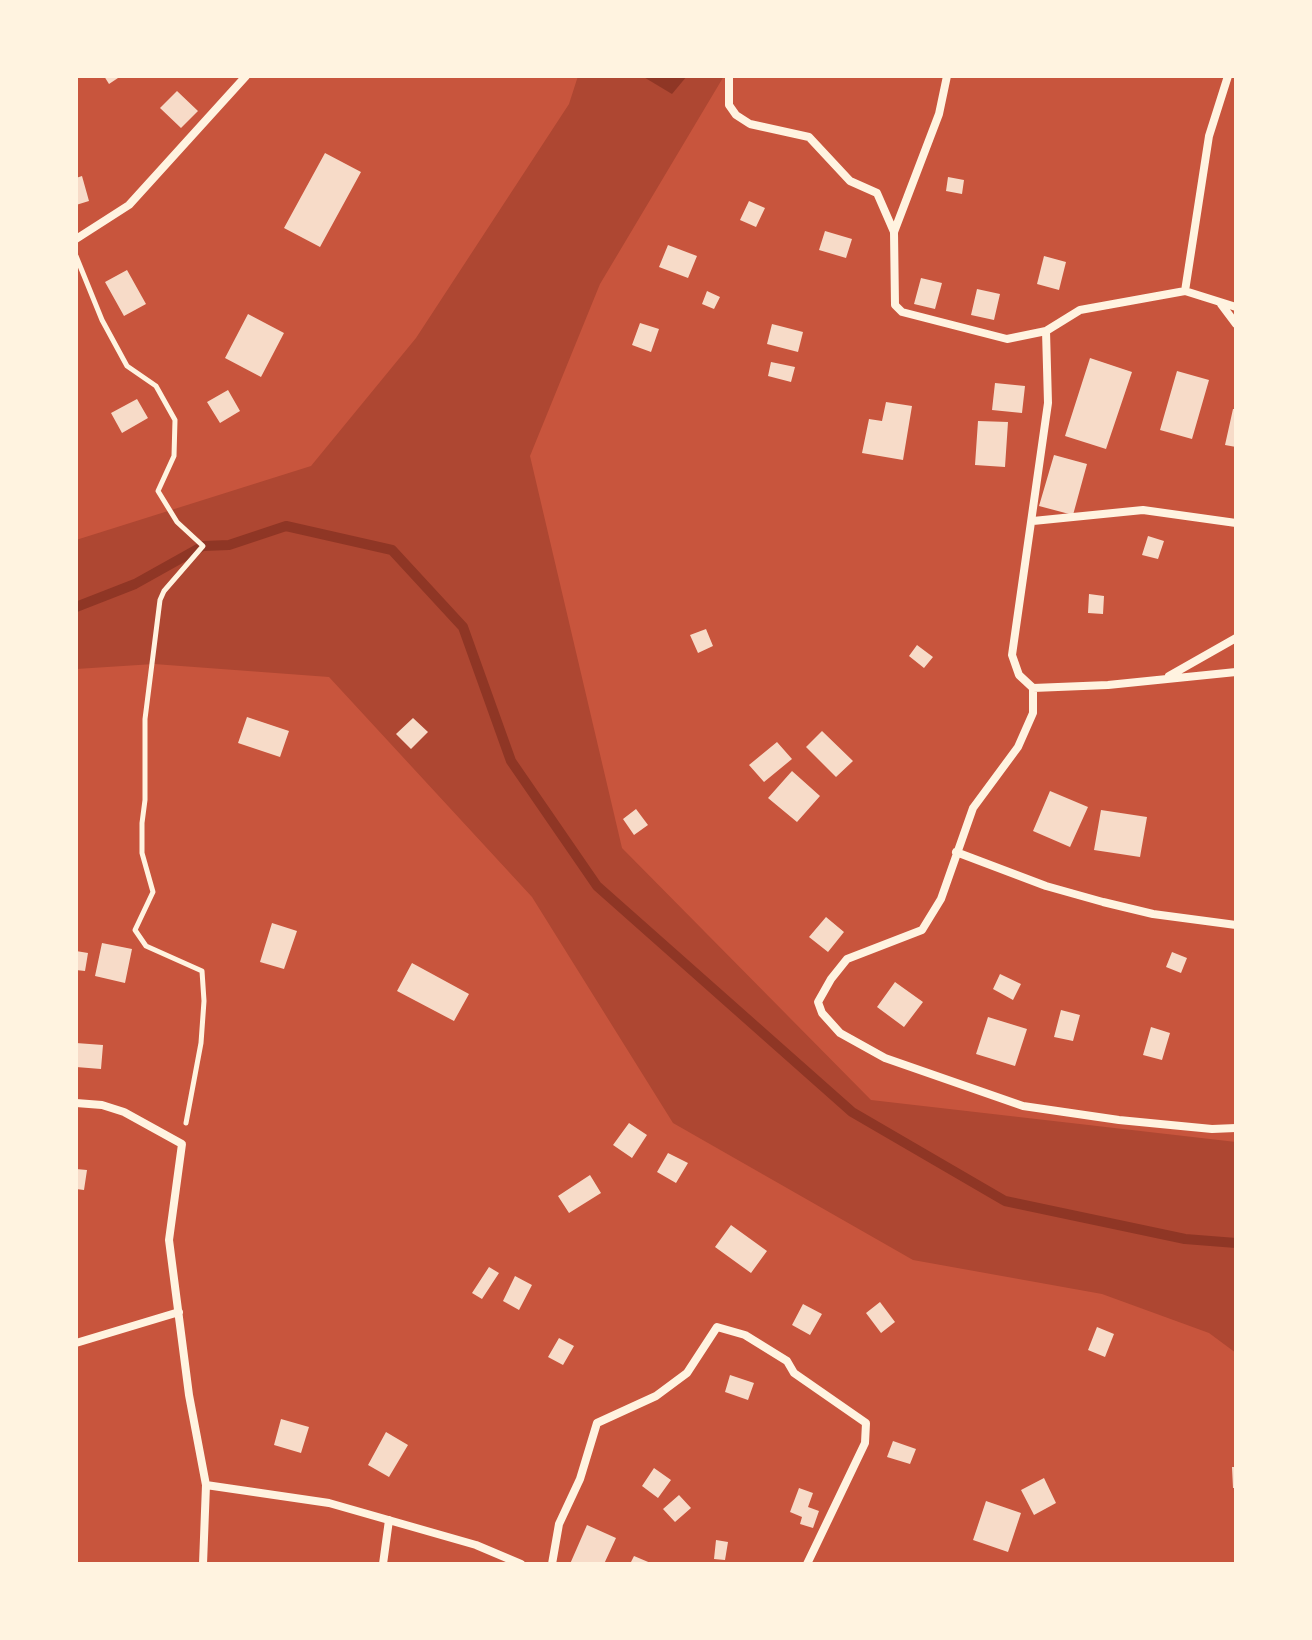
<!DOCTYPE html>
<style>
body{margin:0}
#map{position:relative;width:1312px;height:1640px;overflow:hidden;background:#c8553d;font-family:"Asap Condensed",sans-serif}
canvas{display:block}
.frame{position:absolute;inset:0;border:78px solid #fff3e0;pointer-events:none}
</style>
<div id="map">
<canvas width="1312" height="1640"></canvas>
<div class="frame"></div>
</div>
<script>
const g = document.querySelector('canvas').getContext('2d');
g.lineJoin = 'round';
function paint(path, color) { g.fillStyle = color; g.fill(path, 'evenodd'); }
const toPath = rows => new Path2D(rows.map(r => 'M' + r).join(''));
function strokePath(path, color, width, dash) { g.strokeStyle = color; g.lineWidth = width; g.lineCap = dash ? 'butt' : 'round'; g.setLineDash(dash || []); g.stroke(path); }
paint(toPath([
 [578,76,724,76,600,284,530,456,622,848,871,1100,1236,1142,1236,1353,1209,1333,1102,1294,913,1260,673,1123,532,897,329,677,154,664,76,669,76,540,311,466,416,338,569,104]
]), '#ae4732');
paint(toPath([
 [642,76,687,76,672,94]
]), '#8f3625');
strokePath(toPath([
 [76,607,135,584,203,546,229,545,286,526,392,550,463,627,511,761,597,886,852,1112,1005,1201,1185,1239,1236,1243]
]), '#8f3625', 10);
paint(toPath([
 [104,76,121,76,109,84],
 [177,91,198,111,181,128,160,108],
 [325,153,361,172,320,247,284,228],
 [82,176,89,201,76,205,76,178],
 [948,177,964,180,962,194,946,191],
 [749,201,765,208,756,227,740,220],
 [825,231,852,239,846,258,819,250],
 [668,245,697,256,688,278,659,267],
 [1044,256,1066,262,1059,290,1037,284],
 [127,270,146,304,124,316,105,282],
 [921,278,942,283,935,309,914,304],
 [977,289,1000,294,994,320,971,315],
 [707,291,720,297,714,309,702,304],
 [248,314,284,333,261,377,225,358],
 [640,323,659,329,651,352,632,345],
 [772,324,803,332,798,352,767,344],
 [1090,358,1132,372,1106,449,1065,436],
 [771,362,795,367,791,382,768,376],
 [1177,371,1209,380,1192,439,1160,430],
 [995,383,1025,386,1022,413,992,410],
 [228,390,240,411,220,423,207,402],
 [137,399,148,418,122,433,111,413],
 [886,402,912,406,903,460,862,453,869,419,882,421],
 [1233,409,1236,409,1236,447,1225,445],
 [978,421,1008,422,1005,467,975,465],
 [1054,455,1087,464,1073,515,1039,506],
 [1148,536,1164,541,1158,559,1142,555],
 [1089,594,1104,596,1103,614,1088,613],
 [706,629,713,646,698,653,690,635],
 [917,645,933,657,924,668,909,656],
 [247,717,289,731,280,757,238,743],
 [413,718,428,732,411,749,396,734],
 [822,731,853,761,836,777,806,747],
 [777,742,792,759,764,782,749,765],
 [792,771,820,796,797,822,768,798],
 [1050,791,1088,807,1070,847,1033,831],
 [636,809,648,825,634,835,623,819],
 [1101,810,1147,817,1140,857,1094,850],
 [826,917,844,932,828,952,809,937],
 [272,923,297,931,284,969,260,962],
 [102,943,132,949,125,983,95,976],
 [76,951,88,953,85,971,76,970],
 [1172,952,1187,958,1181,973,1166,967],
 [412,963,469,994,454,1021,397,991],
 [1000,974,1021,984,1013,1000,993,989],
 [895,982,923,1002,904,1027,877,1007],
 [1061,1010,1080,1015,1073,1041,1054,1037],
 [988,1017,1027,1029,1015,1066,976,1054],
 [1151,1027,1170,1033,1162,1060,1143,1055],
 [76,1043,103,1045,101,1069,76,1067],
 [629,1123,647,1135,632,1158,613,1145],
 [668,1153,688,1163,676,1183,657,1172],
 [76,1169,87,1170,84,1190,76,1189],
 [590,1175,601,1193,569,1213,558,1196],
 [731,1225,767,1251,751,1273,715,1247],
 [489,1267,499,1273,482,1299,472,1293],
 [515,1276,532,1285,519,1310,503,1301],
 [880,1302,895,1322,881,1333,866,1313],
 [803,1304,822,1314,810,1335,792,1325],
 [1097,1327,1114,1334,1105,1357,1088,1350],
 [559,1338,574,1346,563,1365,548,1357],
 [730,1375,754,1383,748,1400,725,1392],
 [281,1419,309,1427,301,1453,274,1445],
 [386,1432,408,1445,389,1477,368,1465],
 [893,1441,916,1449,910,1464,887,1457],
 [1232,1467,1236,1467,1236,1488,1233,1488],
 [654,1468,671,1480,658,1498,642,1486],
 [1044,1478,1056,1503,1034,1515,1021,1490],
 [799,1488,813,1493,808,1507,819,1511,813,1528,800,1524,802,1517,790,1512],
 [679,1495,691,1508,675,1522,663,1509],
 [986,1501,1021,1513,1008,1552,973,1540],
 [587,1525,616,1538,604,1564,570,1564],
 [716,1540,728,1542,725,1560,714,1559],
 [634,1556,653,1564,630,1564]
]), '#f7dbc8');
strokePath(toPath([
 [76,256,102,320,127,366,156,386,175,420,174,456,158,491,177,522,203,546,164,591,160,600,145,719,145,800,142,823,142,853,153,892,135,930,146,946,202,971,204,1001,201,1043,186,1123]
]), '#fff3e0', 5);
strokePath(toPath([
 [729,76,729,105,736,115,750,124,809,137,850,181,877,193,894,232],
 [947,76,939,114,894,232,895,305,902,312,1007,339,1046,331],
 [76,239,129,205,246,76],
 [1185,291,1209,136,1228,76],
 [1221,304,1236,324],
 [1236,307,1185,291,1080,310,1046,331,1048,403,1012,655,1019,675,1033,688,1108,685,1236,672],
 [1033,521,1143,510,1236,523],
 [1169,676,1236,638],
 [1033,688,1033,713,1018,747,973,808,941,899,922,930,847,959,831,979,818,1002,822,1013,840,1033,885,1058,1023,1106,1119,1120,1212,1129,1236,1128],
 [956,852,1046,886,1103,902,1153,914,1236,925],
 [76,1103,102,1105,124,1112,182,1144,169,1240,189,1395,206,1485,203,1564],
 [76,1343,179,1312],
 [206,1485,329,1503,476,1545,521,1564],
 [383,1564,389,1520],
 [552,1564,559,1524,580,1479,597,1423,656,1396,687,1373,717,1327,745,1335,787,1361,794,1373,866,1423,865,1443,807,1564]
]), '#fff3e0', 8);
</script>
